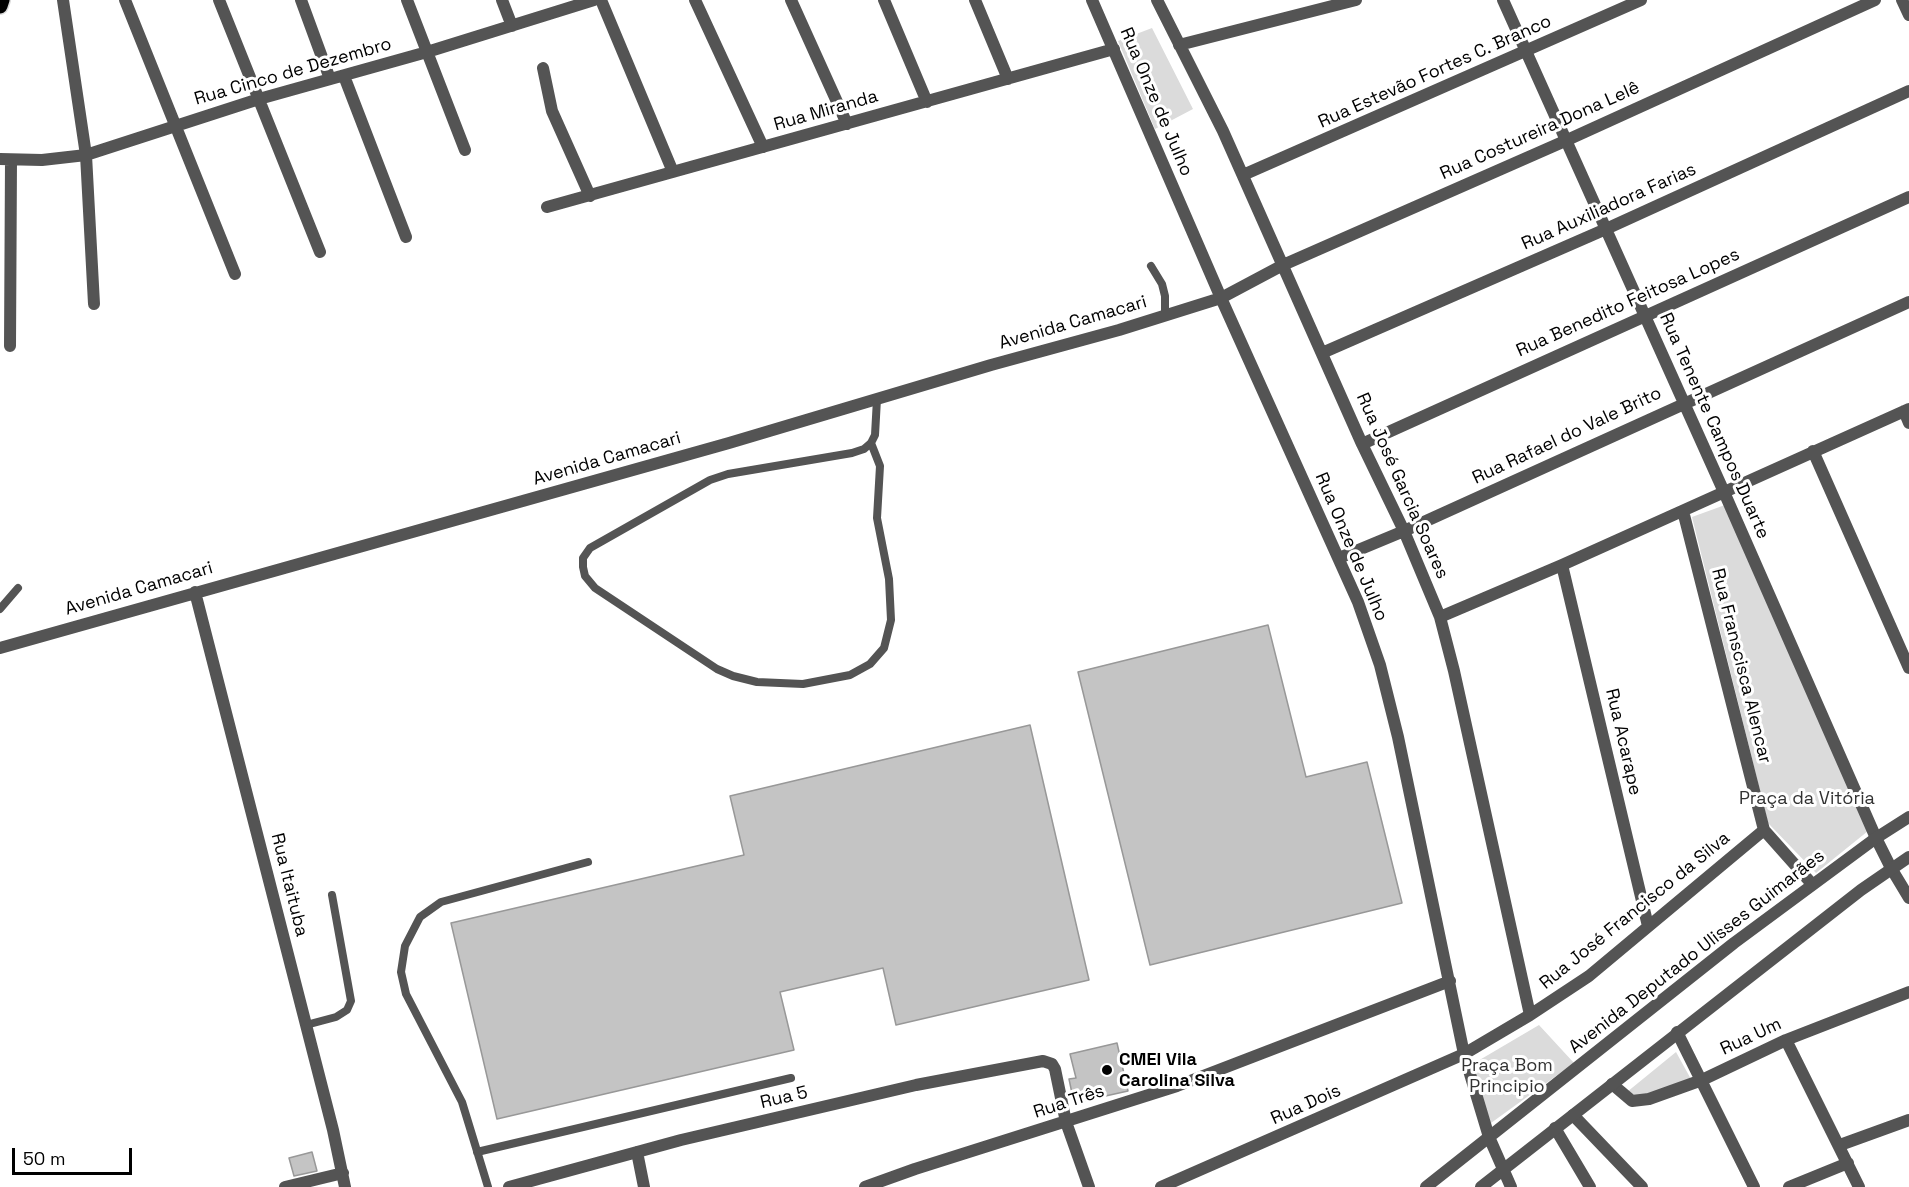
<!DOCTYPE html>
<meta charset="utf-8">
<style>
body{margin:0}
#map{position:relative;width:1909px;height:1187px;overflow:hidden;background:#fff;font-family:"Space Grotesk",sans-serif}
canvas{display:block}
.scale{position:absolute;left:12px;top:1148px;width:120px;height:27px;box-sizing:border-box;border:3px solid #000;border-top:0;padding-left:8px;font-size:18px;line-height:21px;white-space:nowrap;color:#000;-webkit-text-stroke:4px #fff;paint-order:stroke}
</style>
<div id="map">
<canvas width="1909" height="1187"></canvas>
<div class="scale">50 m</div>
</div>
<script>
const g = document.querySelector('canvas').getContext('2d');
g.lineJoin = 'round';
function paint(path, color) { g.fillStyle = color; g.fill(path, 'evenodd'); }
const toPath = rows => new Path2D(rows.map(r => 'M' + r).join(''));
function strokePath(path, color, width, dash) { g.strokeStyle = color; g.lineWidth = width; g.lineCap = dash ? 'butt' : 'round'; g.setLineDash(dash || []); g.stroke(path); }
function write(font, color, halo, rows, align = 'center') {
  g.font = font + ' "Space Grotesk",sans-serif'; g.lineWidth = 6; g.setLineDash([]); g.textBaseline = 'middle'; g.strokeStyle = halo; g.fillStyle = color; for (const [text, x, y, turn = 0] of rows) {
    g.save(); g.translate(x, y); g.rotate((+turn || 0) * Math.PI / 180); g.textAlign = isNaN(turn) ? turn : align; if (halo) g.strokeText(text, 0, 0); g.fillText(text, 0, 0); g.restore();
  }
}
paint(toPath([
 [1152,28,1193,109,1155,129,1118,41],
 [1725,505,1868,831,1816,873,1768,823,1692,517],
 [1539,1025,1574,1063,1491,1123,1471,1065],
 [1676,1052,1692,1081,1639,1097,1627,1092]
]), '#dbdbdb');
const building = toPath([
 [1268,625,1306,777,1367,762,1402,903,1150,965,1078,672,1268,625],
 [1030,725,1089,980,896,1025,883,968,780,992,794,1050,497,1119,451,923,744,855,730,796,1030,725],
 [1117,1043,1128,1091,1074,1103,1069,1079,1076,1078,1070,1054,1117,1043],
 [312,1152,317,1171,294,1176,289,1158,312,1152]
]);
paint(building, '#c4c4c4');
strokePath(building, '#989898', 1.5);
const primary = toPath([
 [0,6,2,0]
]);
strokePath(primary, '#dbdbdb', 18);
strokePath(toPath([
 [1151,266,1162,284,1165,296,1165,315],
 [871,443,880,466,877,518,889,579,891,620,884,648,870,664,850,675,803,684,757,682,733,676,717,669,595,588,585,576,583,567,583,558,590,548,710,480,728,474,852,453,864,449,871,443,875,435,877,399],
 [0,609,18,588],
 [306,1025,336,1017,347,1010,351,1001,332,895],
 [477,1152,791,1078],
 [488,1187,462,1102,406,994,401,972,405,946,420,917,441,902,588,862]
]), '#545454', 8);
strokePath(toPath([
 [63,0,86,155,94,304],
 [125,0,235,274],
 [219,0,320,252],
 [301,0,330,79],
 [407,0,465,150],
 [502,0,512,26],
 [601,0,673,172],
 [695,0,763,147],
 [791,0,847,124],
 [884,0,927,102],
 [975,0,1008,79],
 [1092,0,1221,298,1358,602,1380,665,1398,737,1464,1054,1489,1137],
 [1157,0,1223,131,1362,444,1404,531,1440,617,1454,671,1530,1015],
 [1503,0,1724,492,1876,838,1891,868,1909,898],
 [1902,0,1909,15],
 [1179,45,1356,0],
 [543,68,552,111,590,196],
 [344,76,406,237],
 [0,159,42,160,86,155,259,99,427,52,594,0],
 [1243,175,1641,0],
 [547,207,1114,49],
 [10,346,11,160],
 [1322,353,1606,229,1909,91],
 [1904,411,1909,423],
 [1362,444,1909,197],
 [1813,451,1909,668],
 [1683,511,1764,830,1812,884],
 [1339,558,1404,531,1909,302],
 [1562,565,1648,926],
 [195,592,333,1130,345,1187],
 [1440,617,1562,565,1909,409],
 [0,648,729,443,991,365,1119,330,1221,298,1283,265,1565,141,1875,0],
 [1677,1032,1754,1187],
 [1786,1040,1859,1187],
 [1612,1084,1632,1101,1649,1099,1702,1080,1786,1040,1909,992],
 [1573,1115,1642,1187],
 [1555,1128,1590,1187],
 [1840,1145,1909,1120],
 [637,1152,644,1187],
 [285,1187,343,1173],
 [509,1187,681,1140,916,1085,1043,1061,1052,1064,1055,1069,1066,1122,1089,1187],
 [865,1187,915,1169,1177,1086,1450,981],
 [1161,1187,1464,1054,1530,1015,1589,976,1764,830],
 [1789,1187,1848,1163]
]), '#545454', 12);
strokePath(toPath([
 [1489,1137,1511,1187],
 [1426,1187,1734,943,1876,838,1909,817],
 [1481,1187,1861,890,1909,857]
]), '#545454', 12);
strokePath(primary, '#000', 15);
for (const [x, y, r, color] of [
 [1107,1070,6,"#000"]
]) { const dot = new Path2D(); dot.arc(x, y, r, 0, 2 * Math.PI); g.fillStyle = color; g.fill(dot); strokePath(dot, '#fff', 2); }
write('18px', '#000', '#fff', [
 ["Rua Cinco de Dezembro",293,72,-16],
 ["Rua Estevão Fortes C. Branco",1435,72,-24],
 ["Rua Onze de Julho",1156,102,67],
 ["Rua Miranda",826,111,-16],
 ["Rua Costureira Dona Lelê",1540,131,-24],
 ["Rua Auxiliadora Farias",1609,207,-24],
 ["Rua Benedito Feitosa Lopes",1628,303,-24],
 ["Avenida Camacari",1073,323,-16],
 ["Rua Tenente Campos Duarte",1714,426,66],
 ["Rua Rafael do Vale Brito",1567,436,-25],
 ["Avenida Camacari",607,459,-16],
 ["Rua José Garcia Soares",1402,486,66],
 ["Rua Onze de Julho",1351,547,67],
 ["Avenida Camacari",139,589,-16],
 ["Rua Franscisca Alencar",1741,666,76],
 ["Rua Acarape",1623,742,77],
 ["Rua Itaituba",289,885,76],
 ["Rua José Francisco da Silva",1635,911,-39],
 ["Avenida Deputado Ulisses Guimarães",1697,952,-38],
 ["Rua Um",1751,1037,-25],
 ["Rua 5",784,1098,-13],
 ["Rua Três",1069,1102,-18],
 ["Rua Dois",1306,1105,-24]
]);
write('18px', '#323232', '#fff', [
 ["Praça da Vitória",1807,799],
 ["Praça Bom",1507,1066],
 ["Principio",1507,1087]
]);
write('bold 18px', '#000', '#fff', [
 ["CMEI Vila",1119,1060],
 ["Carolina Silva",1119,1081]
], 'left');
</script>
